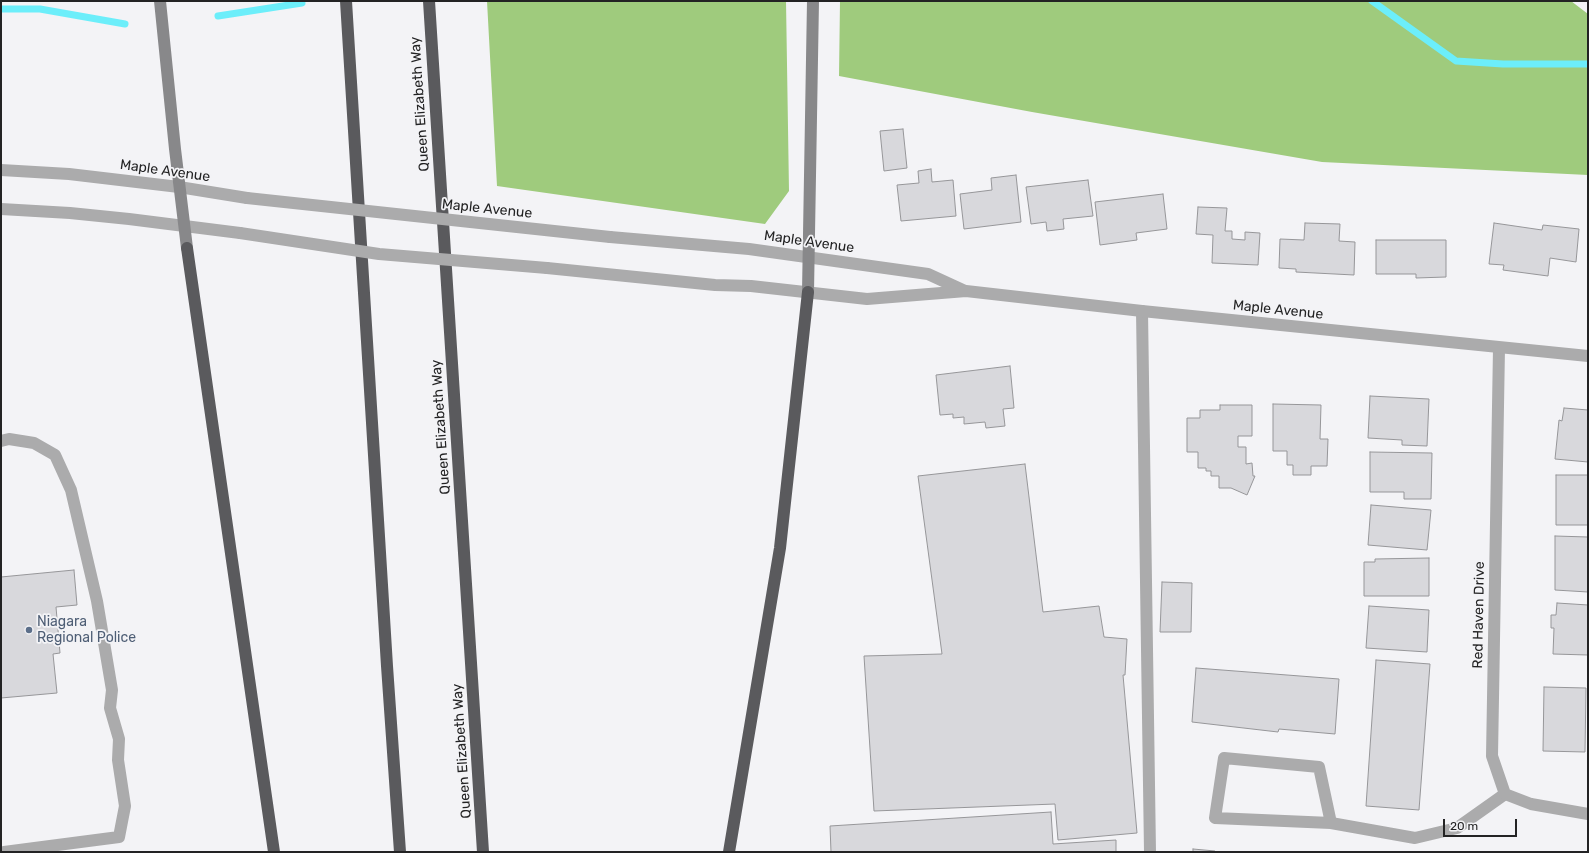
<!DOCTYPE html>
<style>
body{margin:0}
#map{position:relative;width:1589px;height:853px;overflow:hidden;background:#f3f3f6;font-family:Rubik,sans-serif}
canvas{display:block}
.frame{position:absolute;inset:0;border:2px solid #232324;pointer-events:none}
.scale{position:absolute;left:1443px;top:819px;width:74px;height:18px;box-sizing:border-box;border:2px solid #232324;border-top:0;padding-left:5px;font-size:12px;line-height:14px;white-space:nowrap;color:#232324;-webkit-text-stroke:3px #f3f3f6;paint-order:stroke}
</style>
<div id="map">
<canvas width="1589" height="853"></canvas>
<div class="frame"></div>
<div class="scale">20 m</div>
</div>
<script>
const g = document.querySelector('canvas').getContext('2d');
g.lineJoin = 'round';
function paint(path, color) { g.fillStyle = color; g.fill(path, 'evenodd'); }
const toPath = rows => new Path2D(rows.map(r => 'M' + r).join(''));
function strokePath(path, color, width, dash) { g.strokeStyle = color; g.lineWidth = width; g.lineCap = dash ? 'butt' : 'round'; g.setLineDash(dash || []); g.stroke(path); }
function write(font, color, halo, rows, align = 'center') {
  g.font = font + ' Rubik,sans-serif'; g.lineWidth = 3.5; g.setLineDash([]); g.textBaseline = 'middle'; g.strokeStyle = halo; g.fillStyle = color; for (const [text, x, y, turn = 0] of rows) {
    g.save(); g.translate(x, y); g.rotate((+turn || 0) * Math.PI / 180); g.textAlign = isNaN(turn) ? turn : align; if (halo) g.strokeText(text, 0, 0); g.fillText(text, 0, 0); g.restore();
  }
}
paint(toPath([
 [487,1,786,1,789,191,765,224,497,186],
 [840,1,1571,1,1588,14,1588,175,1322,162,1032,112,839,76]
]), '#9fcb7d');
strokePath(toPath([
 [1372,1,1456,61,1503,64,1588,64],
 [1,9,40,9,125,24],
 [218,16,302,3]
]), '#6ceefa', 7);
const building = toPath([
 [903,129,907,168,884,171,880,131,903,129],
 [931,169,932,182,953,180,956,216,901,221,897,185,919,183,918,171,931,169],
 [1016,175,1021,222,964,229,960,194,992,190,991,178,1016,175],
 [1088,180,1093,216,1063,219,1064,229,1047,231,1046,222,1031,224,1026,187,1088,180],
 [1163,194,1167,229,1136,233,1137,240,1100,245,1095,202,1163,194],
 [1198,207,1227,208,1225,231,1232,231,1232,239,1245,240,1245,232,1260,233,1258,265,1212,263,1213,235,1196,234,1198,207],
 [1305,223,1340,224,1339,241,1355,242,1354,275,1296,272,1296,269,1279,268,1280,239,1304,240,1305,223],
 [1494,223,1542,230,1543,225,1579,229,1576,262,1550,258,1548,276,1503,270,1504,265,1489,264,1494,223],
 [1376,240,1446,240,1446,277,1416,278,1416,274,1376,274,1376,240],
 [1010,366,1014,408,1003,409,1005,426,986,428,985,422,964,424,964,417,953,418,953,414,940,415,936,375,1010,366],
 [1370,396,1429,399,1427,446,1402,445,1402,440,1368,438,1370,396],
 [1273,404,1321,405,1320,439,1328,439,1327,466,1311,466,1311,475,1293,475,1293,465,1287,465,1287,451,1273,451,1273,404],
 [1220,405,1252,405,1252,436,1238,436,1238,447,1246,447,1246,464,1252,463,1253,476,1255,476,1247,495,1231,488,1219,488,1219,476,1211,476,1211,471,1206,471,1206,468,1198,468,1198,452,1187,452,1187,418,1200,418,1200,410,1220,410,1220,405],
 [1564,408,1588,410,1588,462,1555,459,1559,420,1562,421,1564,408],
 [1370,452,1432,453,1431,499,1404,499,1404,492,1370,492,1370,452],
 [1025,464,1043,612,1099,606,1104,637,1127,639,1125,675,1123,675,1137,833,1058,840,1055,804,874,811,864,656,942,654,918,476,1025,464],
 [1556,475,1588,475,1588,525,1556,525,1556,475],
 [1371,505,1431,510,1427,550,1368,545,1371,505],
 [1555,536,1588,537,1588,592,1555,590,1555,536],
 [1429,558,1429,596,1364,596,1364,562,1375,562,1375,559,1429,558],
 [74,570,77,605,56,607,60,653,53,654,57,693,1,698,1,577,74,570],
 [1162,582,1192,583,1191,632,1160,632,1162,582],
 [1557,603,1588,605,1588,655,1553,654,1554,628,1551,628,1551,615,1556,615,1557,603],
 [1369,606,1429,610,1427,652,1366,648,1369,606],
 [1376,660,1430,664,1419,810,1366,806,1376,660],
 [1196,668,1339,679,1335,734,1279,729,1278,732,1192,722,1196,668],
 [1544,687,1586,688,1585,752,1543,751,1544,687],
 [1051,812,1053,844,1116,840,1116,852,831,852,830,826,1051,812],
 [1193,849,1215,851,1215,852,1193,852,1193,849]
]);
paint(building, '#d8d8dc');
strokePath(building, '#969699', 1);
strokePath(toPath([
 [1142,311,1150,852],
 [1,441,9,439,34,443,55,455,71,490,97,601,112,690,110,708,119,739,118,760,125,806,119,837,4,852],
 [1331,823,1319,767,1224,758,1215,818,1331,823,1415,838,1457,828,1505,794]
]), '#ababac', 12);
strokePath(toPath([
 [1499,348,1492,756,1505,794,1531,804,1588,814]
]), '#ababac', 12);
strokePath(toPath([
 [1,170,69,174,179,187,247,198],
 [1,209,70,213,129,219,240,233],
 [610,237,749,249,928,274,965,291],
 [547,268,715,285,751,286,867,299,966,291,1142,311,1588,356]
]), '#ababac', 12);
strokePath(toPath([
 [160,1,175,149,187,248],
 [808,292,813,1]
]), '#88888a', 12);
strokePath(toPath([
 [346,1,387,666,400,852],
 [429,1,483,852],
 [187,248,274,852],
 [729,852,780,548,808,292]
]), '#5a5a5d', 12);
strokePath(toPath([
 [247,198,610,237],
 [240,233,379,254,547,268]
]), '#ababac', 12);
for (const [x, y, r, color] of [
 [29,630,4,"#5c6f8a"]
]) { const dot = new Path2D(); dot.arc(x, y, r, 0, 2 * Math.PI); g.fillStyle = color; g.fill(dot); strokePath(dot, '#f3f3f6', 1.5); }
write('14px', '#232324', '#f3f3f6', [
 ["Queen Elizabeth Way",420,104,-94],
 ["Maple Avenue",165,171,8],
 ["Maple Avenue",487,209,6],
 ["Maple Avenue",809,242,8],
 ["Maple Avenue",1278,310,6],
 ["Queen Elizabeth Way",441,427,-94],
 ["Red Haven Drive",1479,615,-89],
 ["Queen Elizabeth Way",462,751,-94]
]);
write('14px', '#4e5e75', '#f3f3f6', [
 ["Niagara",37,622],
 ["Regional Police",37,638]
], 'left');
</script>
